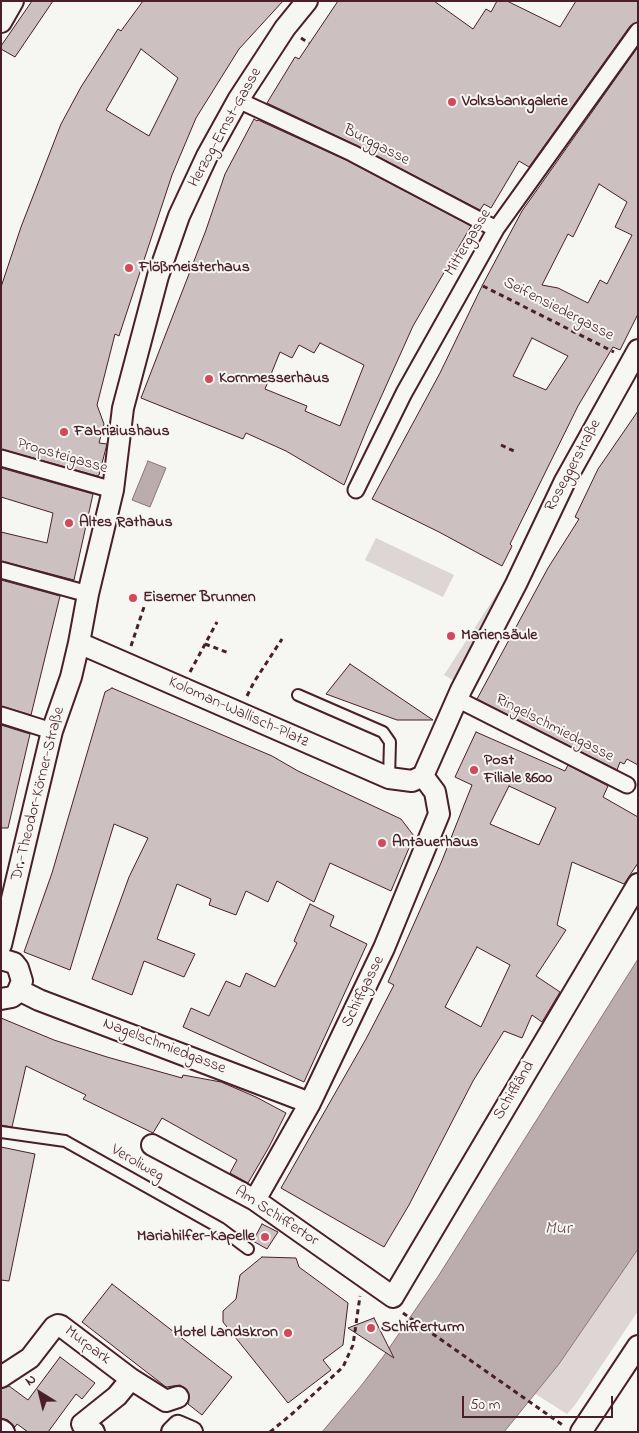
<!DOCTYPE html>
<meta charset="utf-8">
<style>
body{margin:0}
#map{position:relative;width:639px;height:1433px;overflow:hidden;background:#f6f6f2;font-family:"Indie Flower",sans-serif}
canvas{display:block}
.frame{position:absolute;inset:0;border:2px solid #4a1f2b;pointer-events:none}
.north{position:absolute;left:15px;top:1368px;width:50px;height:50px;-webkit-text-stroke:4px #f6f6f2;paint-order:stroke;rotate:324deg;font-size:14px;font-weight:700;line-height:20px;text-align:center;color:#4a1f2b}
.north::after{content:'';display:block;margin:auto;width:18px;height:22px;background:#4a1f2b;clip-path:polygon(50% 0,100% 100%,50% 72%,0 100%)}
.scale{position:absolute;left:462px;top:1396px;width:151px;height:22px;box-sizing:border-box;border:2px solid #4a1f2b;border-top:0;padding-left:6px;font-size:15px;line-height:18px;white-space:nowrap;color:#4a1f2b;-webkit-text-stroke:4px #f6f6f2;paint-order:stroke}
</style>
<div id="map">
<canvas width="639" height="1433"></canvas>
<div class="frame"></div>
<div class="north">N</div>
<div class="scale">50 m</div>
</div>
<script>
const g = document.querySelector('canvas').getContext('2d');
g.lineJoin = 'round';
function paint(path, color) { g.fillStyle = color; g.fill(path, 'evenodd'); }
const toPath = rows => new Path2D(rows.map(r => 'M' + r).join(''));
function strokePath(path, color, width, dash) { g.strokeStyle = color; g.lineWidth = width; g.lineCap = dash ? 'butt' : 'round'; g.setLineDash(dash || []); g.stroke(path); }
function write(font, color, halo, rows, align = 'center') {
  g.font = font + ' "Indie Flower",sans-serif'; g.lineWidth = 4; g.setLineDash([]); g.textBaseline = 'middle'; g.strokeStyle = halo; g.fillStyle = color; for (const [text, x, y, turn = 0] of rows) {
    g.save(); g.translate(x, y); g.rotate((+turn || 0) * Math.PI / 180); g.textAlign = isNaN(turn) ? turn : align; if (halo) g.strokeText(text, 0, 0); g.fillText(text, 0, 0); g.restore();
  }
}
paint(toPath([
 [376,538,454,575,443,597,365,560],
 [505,581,516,584,463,686,444,675],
 [638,1249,638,1311,575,1405,567,1414,534,1393,559,1364]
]), '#ddd6d5');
const water = toPath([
 [148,461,166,468,150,507,132,500,148,461],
 [638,959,638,1249,559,1364,504,1432,322,1432,361,1386,383,1357,439,1275,638,959]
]);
paint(water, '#bbadae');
strokePath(water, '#8e747a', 1);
const building = toPath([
 [32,1,53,1,15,57,1,49,1,46,32,1],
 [143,1,283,1,239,49,196,118,172,175,119,336,115,334,97,405,104,424,99,443,107,444,99,475,97,476,1,449,1,287,21,227,61,124,81,87,118,29,121,31,143,1],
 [141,49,178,78,149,136,106,110,141,49],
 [338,1,434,1,473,29,486,9,491,12,497,1,507,1,560,27,576,1,638,1,638,22,630,26,529,167,519,161,491,208,484,204,480,210,356,145,267,103,295,57,299,59,338,1],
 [638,47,638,314,620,350,613,347,578,406,510,544,512,546,502,566,439,532,372,499,440,373,483,284,522,211,638,47],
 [599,184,627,202,615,227,632,235,607,284,600,280,588,303,558,288,542,285,568,234,573,237,599,184],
 [532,338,568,356,546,390,513,376,532,338],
 [254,119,257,121,258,120,348,161,471,226,413,326,368,426,344,485,286,451,246,433,243,439,141,398,206,230,225,174,254,119],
 [320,343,364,365,340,426,305,411,307,406,265,389,280,352,292,358,299,345,314,353,320,343],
 [638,411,638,765,627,759,624,764,620,762,617,770,477,699,548,568,579,519,575,517,598,469,638,411],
 [1,468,93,494,74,580,1,561,1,532,47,543,53,513,1,497,1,468],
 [1,580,60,596,31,715,1,706,1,580],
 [350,664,433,720,397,720,326,694,350,664],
 [112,688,272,756,298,771,401,819,414,836,391,891,330,863,314,902,277,881,268,902,246,891,236,915,209,905,211,899,177,884,157,939,195,954,184,977,144,961,132,995,92,979,129,877,148,838,114,824,70,970,24,952,52,873,105,692,112,688],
 [1,725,30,734,8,828,1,828,1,725],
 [476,732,565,771,568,765,608,786,603,797,638,817,638,863,624,884,572,862,557,925,566,930,536,976,560,992,542,1022,532,1015,522,1038,504,1031,473,1081,409,1205,384,1247,281,1188,366,1039,394,985,388,982,441,863,472,785,455,777,476,732],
 [509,786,556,808,539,845,490,824,509,786],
 [477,947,510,965,481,1027,445,1007,477,947],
 [310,904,334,916,330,926,367,944,304,1082,183,1027,191,1008,209,1016,226,981,240,987,246,973,275,987,297,943,294,941,310,904],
 [1,1018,54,1040,107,1057,182,1078,183,1075,221,1082,256,1097,286,1113,269,1147,248,1183,230,1173,237,1160,162,1118,153,1133,83,1099,86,1095,26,1066,12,1127,1,1125,1,1018],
 [1,1147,35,1154,9,1281,1,1280,1,1147],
 [262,1224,278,1232,267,1249,253,1241,262,1224],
 [262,1257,296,1258,299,1267,348,1303,343,1345,323,1360,331,1370,288,1403,223,1322,223,1311,236,1299,240,1275,262,1257],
 [112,1284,232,1377,202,1415,188,1404,189,1394,185,1388,180,1385,166,1387,82,1322,112,1284],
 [374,1318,394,1358,348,1328,374,1318],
 [60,1357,95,1383,82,1399,76,1394,48,1432,28,1432,17,1424,15,1427,8,1420,1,1418,1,1389,9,1386,28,1400,60,1357]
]);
paint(building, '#ccc1c0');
strokePath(building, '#4a1f2b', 1);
const service = toPath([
 [298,695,383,732,390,742,389,778],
 [1,1132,65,1141,220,1228,248,1249]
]);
const pedestrian = toPath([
 [238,100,352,153,496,229],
 [1,458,113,490],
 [356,490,404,393,496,229,638,31],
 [1,570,88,594],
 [457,699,627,785],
 [1,715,52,731]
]);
const minor = toPath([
 [1,22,13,1],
 [79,643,389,778,412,781,423,776,461,690,516,584,565,481,638,350],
 [1,945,52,731,71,677,79,643,88,594,113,490,123,408,158,276,179,216,207,156,238,100,285,28,307,1],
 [1,959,14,963,18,968,22,981,17,993,12,997,1,999],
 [19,990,39,1000,310,1103],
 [152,1145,255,1200,393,1297,638,884],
 [255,1200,310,1103,384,948,439,814,435,792,423,776],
 [1,1377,30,1358,54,1327,58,1325,61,1326,131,1379],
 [1,1430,4,1432],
 [94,1432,82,1424,117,1396,131,1379,166,1401,178,1397],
 [172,1432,178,1426,192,1432],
 [581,1432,638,1346]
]);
strokePath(service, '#4a1f2b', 14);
strokePath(pedestrian, '#4a1f2b', 19);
strokePath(minor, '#4a1f2b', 24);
strokePath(toPath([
 [301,38,309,43],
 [483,286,614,352],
 [501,445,514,451],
 [205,644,229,653],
 [131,646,145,604],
 [190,672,217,622],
 [247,696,254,682,282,639],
 [403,1313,564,1426],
 [270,1432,293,1413,343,1367,353,1345,360,1296]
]), '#4a1f2b', 3, [5, 4]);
strokePath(service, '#f6f6f2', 10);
strokePath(pedestrian, '#f6f6f2', 15);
strokePath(minor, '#f6f6f2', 20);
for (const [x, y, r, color] of [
 [452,102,5,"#d1495b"],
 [129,268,5,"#d1495b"],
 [209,379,5,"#d1495b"],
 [64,432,5,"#d1495b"],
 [69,523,5,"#d1495b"],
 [133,598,5,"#d1495b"],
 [451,636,5,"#d1495b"],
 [474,770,5,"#d1495b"],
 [382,843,5,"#d1495b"],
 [265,1237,5,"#d1495b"],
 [371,1328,5,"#d1495b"],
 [288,1333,5,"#d1495b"]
]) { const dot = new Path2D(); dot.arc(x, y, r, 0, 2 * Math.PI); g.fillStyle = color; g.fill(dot); strokePath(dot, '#f6f6f2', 2); }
write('bold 16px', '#4a1f2b', '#f6f6f2', [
 ["Volksbankgalerie",462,102],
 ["Flößmeisterhaus",139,268],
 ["Kornmesserhaus",219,379],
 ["Fabriziushaus",74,432],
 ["Altes Rathaus",79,523],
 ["Eiserner Brunnen",143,598],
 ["Mariensäule",461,636],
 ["Post",484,761],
 ["Filiale 8600",484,779],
 ["Antauerhaus",392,843],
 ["Mariahilfer-Kapelle",255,1237,"right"],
 ["Schifferturm",381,1328],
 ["Hotel Landskron",278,1333,"right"]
], 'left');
write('16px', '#4a1f2b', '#f6f6f2', [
 ["Herzog-Ernst-Gasse",226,128,-61],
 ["Burggasse",376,146,27],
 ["Mittergasse",469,243,-59],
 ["Seifensiedergasse",558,310,27],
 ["Propsteigasse",62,457,16],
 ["Roseggerstraße",574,466,-62],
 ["Koloman-Wallisch-Platz",238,713,24],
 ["Ringelschmiedgasse",554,729,27],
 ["Dr.-Theodor-Körner-Straße",39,794,-76],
 ["Schiffgasse",364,992,-64],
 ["Nagelschmiedgasse",164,1047,21],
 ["Schiffländ",515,1091,-59],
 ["Veroliweg",137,1164,30],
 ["Am Schiffertor",276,1217,33],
 ["Murpark",87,1346,37]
]);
write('italic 18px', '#6c4a52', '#f6f6f2', [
 ["Mur",558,1230]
]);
</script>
